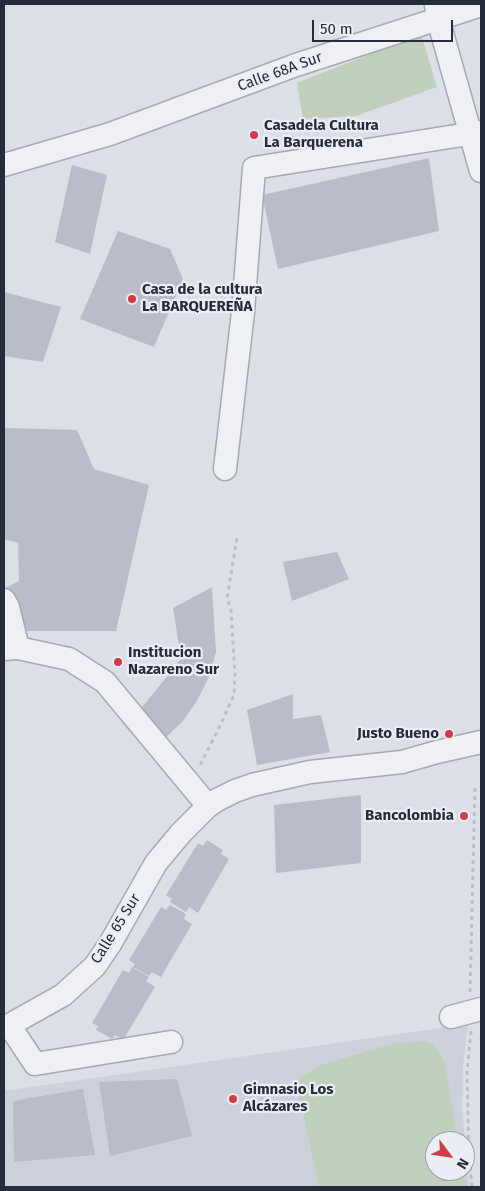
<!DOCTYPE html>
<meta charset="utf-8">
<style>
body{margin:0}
#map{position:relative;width:485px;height:1191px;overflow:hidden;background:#dbdfe6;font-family:"Fira Sans",sans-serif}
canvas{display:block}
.frame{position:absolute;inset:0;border:5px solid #252c3c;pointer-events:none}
.north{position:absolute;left:425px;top:1131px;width:50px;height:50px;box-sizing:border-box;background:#eaeef4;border:1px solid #9ba0aa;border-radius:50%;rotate:121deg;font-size:14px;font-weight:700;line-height:20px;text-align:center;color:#252c3c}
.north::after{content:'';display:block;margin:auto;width:18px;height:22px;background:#d13a47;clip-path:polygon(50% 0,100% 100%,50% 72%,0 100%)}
.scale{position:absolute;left:312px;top:20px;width:141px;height:22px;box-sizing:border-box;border:2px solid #252c3c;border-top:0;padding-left:6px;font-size:15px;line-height:18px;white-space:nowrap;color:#252c3c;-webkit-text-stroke:4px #eaeef4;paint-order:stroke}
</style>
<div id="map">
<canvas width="485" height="1191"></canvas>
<div class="frame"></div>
<div class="north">N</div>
<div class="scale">50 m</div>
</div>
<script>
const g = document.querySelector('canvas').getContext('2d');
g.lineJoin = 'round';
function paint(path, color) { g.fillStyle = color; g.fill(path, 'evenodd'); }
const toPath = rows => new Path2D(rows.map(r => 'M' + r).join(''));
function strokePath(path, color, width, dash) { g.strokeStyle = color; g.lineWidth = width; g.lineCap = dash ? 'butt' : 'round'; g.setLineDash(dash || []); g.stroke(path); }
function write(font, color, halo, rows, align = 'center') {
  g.font = font + ' "Fira Sans",sans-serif'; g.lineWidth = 4.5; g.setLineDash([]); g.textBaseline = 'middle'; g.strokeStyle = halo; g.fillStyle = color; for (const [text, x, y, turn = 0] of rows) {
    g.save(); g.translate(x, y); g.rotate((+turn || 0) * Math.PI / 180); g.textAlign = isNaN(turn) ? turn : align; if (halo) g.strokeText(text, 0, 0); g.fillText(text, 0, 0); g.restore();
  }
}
paint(toPath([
 [468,1024,463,1066,462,1106,465,1141,435,1141,435,1171,465,1171,465,1146,469,1187,4,1187,4,1091]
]), '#cdd1db');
paint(toPath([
 [421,34,437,87,356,116,303,119,297,83],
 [425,1041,433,1045,440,1054,445,1064,458,1141,435,1141,435,1171,463,1171,466,1187,319,1187,297,1085,302,1076,321,1065,395,1043]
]), '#c0d0bc');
paint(toPath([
 [429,158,439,231,278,269,262,195],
 [72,165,107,175,90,254,55,242],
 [118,231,170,249,183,279,154,347,80,319],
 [4,292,61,307,43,362,4,356],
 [5,428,77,430,94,469,149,485,116,631,22,631,5,588,19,581,18,543,4,539,4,430],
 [337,552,349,579,292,601,283,562],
 [212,587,216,652,209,677,197,701,182,722,163,740,139,711,181,659,173,608],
 [293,694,293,719,321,715,330,752,257,765,247,710],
 [361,795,361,863,276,873,274,805],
 [207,840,223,850,221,854,229,859,198,913,189,907,186,912,170,902,172,899,166,895,198,843,203,846],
 [170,905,186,914,184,919,192,924,161,977,152,972,149,976,133,967,135,964,129,960,161,907,166,910],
 [132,967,149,977,146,981,155,987,123,1040,115,1035,112,1039,96,1030,98,1026,92,1023,123,970,129,973],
 [177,1079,192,1136,110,1156,99,1082],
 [83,1089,95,1155,14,1162,13,1101]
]), '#b8bdc9');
const minor = toPath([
 [436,5,438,19,481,171],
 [4,165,110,134,296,65,481,5],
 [225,469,243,312,254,168,481,132],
 [4,600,8,607,18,648],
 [4,649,18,648,69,659,105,682,208,806],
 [451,1017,481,1009],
 [9,1025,35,1064,171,1042],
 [4,1028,63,995,95,966,110,944,156,863,181,833,208,806,217,800,235,791,252,785,310,772,402,762,437,752,481,742]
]);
strokePath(minor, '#a4a9b3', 25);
strokePath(toPath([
 [201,765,201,763,217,732,234,695,235,675,231,610,227,598,237,538],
 [470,992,475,788],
 [471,1031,467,1072,469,1156,472,1187]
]), '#babdc4', 3, [4, 4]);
strokePath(minor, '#eef0f4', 22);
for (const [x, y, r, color] of [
 [254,135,5,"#d13a47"],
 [132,299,5,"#d13a47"],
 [118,662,5,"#d13a47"],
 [449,734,5,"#d13a47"],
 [464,816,5,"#d13a47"],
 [233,1099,5,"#d13a47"]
]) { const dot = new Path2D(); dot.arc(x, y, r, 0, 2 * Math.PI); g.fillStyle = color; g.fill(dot); strokePath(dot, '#eaeef4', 2); }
write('15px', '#252c3c', '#eaeef4', [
 ["Calle 68A Sur",280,72,-20],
 ["Calle 65 Sur",116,929,-58]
]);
write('bold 15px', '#252c3c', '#eaeef4', [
 ["Casadela Cultura",264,126],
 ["La Barquerena",264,143],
 ["Casa de la cultura",142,290],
 ["La BARQUEREÑA",142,307],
 ["Institucion",128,653],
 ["Nazareno Sur",128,670],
 ["Justo Bueno",439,734,"right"],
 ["Bancolombia",454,816,"right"],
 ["Gimnasio Los",243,1090],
 ["Alcázares",243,1107]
], 'left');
</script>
